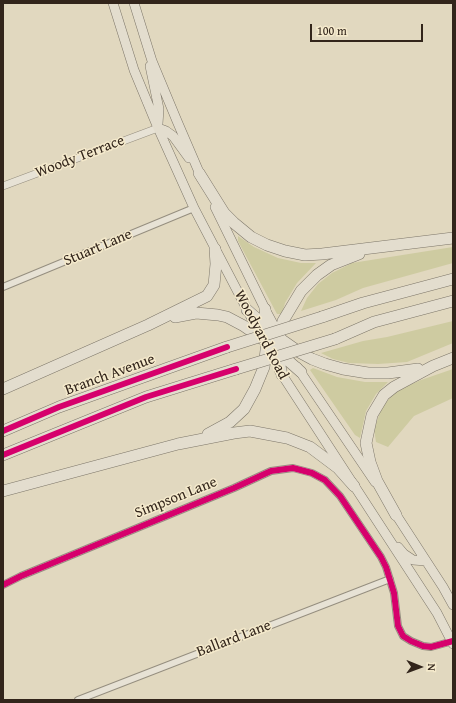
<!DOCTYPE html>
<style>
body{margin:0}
#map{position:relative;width:456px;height:703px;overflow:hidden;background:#e1d8bf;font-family:"Gentium Book Plus",serif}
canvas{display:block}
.frame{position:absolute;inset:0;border:4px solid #32251b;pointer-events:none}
.north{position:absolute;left:400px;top:647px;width:40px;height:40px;-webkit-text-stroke:3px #f5eacc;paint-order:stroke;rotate:91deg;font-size:11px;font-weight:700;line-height:16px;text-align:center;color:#32251b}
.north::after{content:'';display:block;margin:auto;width:14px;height:18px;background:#32251b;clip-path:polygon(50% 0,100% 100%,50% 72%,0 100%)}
.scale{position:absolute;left:310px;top:24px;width:113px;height:18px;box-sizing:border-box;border:2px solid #32251b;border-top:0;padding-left:5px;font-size:12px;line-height:14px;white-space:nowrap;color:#32251b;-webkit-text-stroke:3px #f5eacc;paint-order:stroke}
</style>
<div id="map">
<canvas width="456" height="703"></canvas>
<div class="frame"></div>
<div class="north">N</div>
<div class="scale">100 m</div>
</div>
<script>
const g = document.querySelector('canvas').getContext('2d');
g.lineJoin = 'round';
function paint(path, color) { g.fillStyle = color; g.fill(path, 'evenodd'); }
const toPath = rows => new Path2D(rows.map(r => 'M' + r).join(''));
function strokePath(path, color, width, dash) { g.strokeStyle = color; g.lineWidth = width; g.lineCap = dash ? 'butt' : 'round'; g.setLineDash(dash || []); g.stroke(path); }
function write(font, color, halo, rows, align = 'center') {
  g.font = font + ' "Gentium Book Plus",serif'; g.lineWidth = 3; g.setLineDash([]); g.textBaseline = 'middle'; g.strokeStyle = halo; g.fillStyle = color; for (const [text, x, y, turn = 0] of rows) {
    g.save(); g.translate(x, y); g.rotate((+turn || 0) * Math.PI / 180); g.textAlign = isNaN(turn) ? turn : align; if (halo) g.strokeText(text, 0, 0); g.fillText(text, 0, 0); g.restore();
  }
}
paint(toPath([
 [238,236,254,247,278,258,301,263,316,263,297,283,285,303,282,314,277,314,238,241],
 [453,247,453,263,363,288,336,300,301,311,307,298,318,284,332,273,352,263],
 [453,321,453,343,407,362,378,364,349,363,333,359,321,353,363,341,387,337],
 [313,368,337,377,365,382,388,382,376,394,366,411,360,438,355,435,310,370],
 [453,369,453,398,414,416,388,447,376,442,374,429,382,407,396,391,421,380]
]), '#cecba1');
const minor = toPath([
 [3,287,194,208],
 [3,585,21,576,234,488,271,471,293,468,312,473,325,480,340,496,381,557,386,567,394,593,398,626,403,636,411,641,423,646,431,647,453,641],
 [78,700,390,579]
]);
const tertiary = toPath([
 [3,186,158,128]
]);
const primary = toPath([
 [113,3,134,70,158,128,194,208,262,338],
 [134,3,152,61,177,121,202,179],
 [150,66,159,109,158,124],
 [158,128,166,131,173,136,189,158],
 [215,207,265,309,280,337],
 [297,367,375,482],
 [279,370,437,613,453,644],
 [393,510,443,587,453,605],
 [398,547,404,554,413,560,426,561]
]);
const motorway = toPath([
 [199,173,224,213,234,223,251,237,267,245,285,251,305,255,322,254,453,238],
 [247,310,279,338,299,352,312,359,325,364,343,369,368,373,388,373,418,369],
 [175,317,196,313,218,315,227,317,244,326,267,342,301,372],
 [322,317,363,303,453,279],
 [335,339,374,322,453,301],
 [282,375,279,362,279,338,283,321,301,291,317,275,331,265,359,254],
 [3,389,148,325,207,296,214,285,216,264,215,249],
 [3,431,59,407,227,347],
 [208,434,230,422,244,409,255,389,264,367,267,342,265,309],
 [3,455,146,397,236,369],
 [3,491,178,444,234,433,250,431,287,438,310,447,338,468,354,486],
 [396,515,377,481,370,462,366,443,372,415,384,395,394,387,433,366,453,358]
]);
strokePath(minor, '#958e7f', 8);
strokePath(tertiary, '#958e7f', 8);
strokePath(primary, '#7d7669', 10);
strokePath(motorway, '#7d7669', 12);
strokePath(minor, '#e7e2d5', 6);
strokePath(tertiary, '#e7e2d5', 7);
strokePath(primary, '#e3ddce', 9);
strokePath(motorway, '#e3ddce', 11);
const motorwayBridge = toPath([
 [227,347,322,317],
 [236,369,335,339]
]);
strokePath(motorwayBridge, '#7d7669', 12, []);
strokePath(motorwayBridge, '#e3ddce', 11);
strokePath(toPath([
 [3,431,59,407,227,347],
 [3,455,146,397,236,369],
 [3,585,21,576,234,488,271,471,293,468,312,473,325,480,340,496,381,557,386,567,394,593,398,626,403,636,411,641,423,646,431,647,453,641]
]), '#d6006c', 6);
write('15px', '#32251b', '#f5eacc', [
 ["Woody Terrace",80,157,-21],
 ["Stuart Lane",98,248,-23],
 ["Woodyard Road",261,335,62],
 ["Branch Avenue",110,375,-20],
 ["Simpson Lane",176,498,-22],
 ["Ballard Lane",234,639,-21]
]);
</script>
